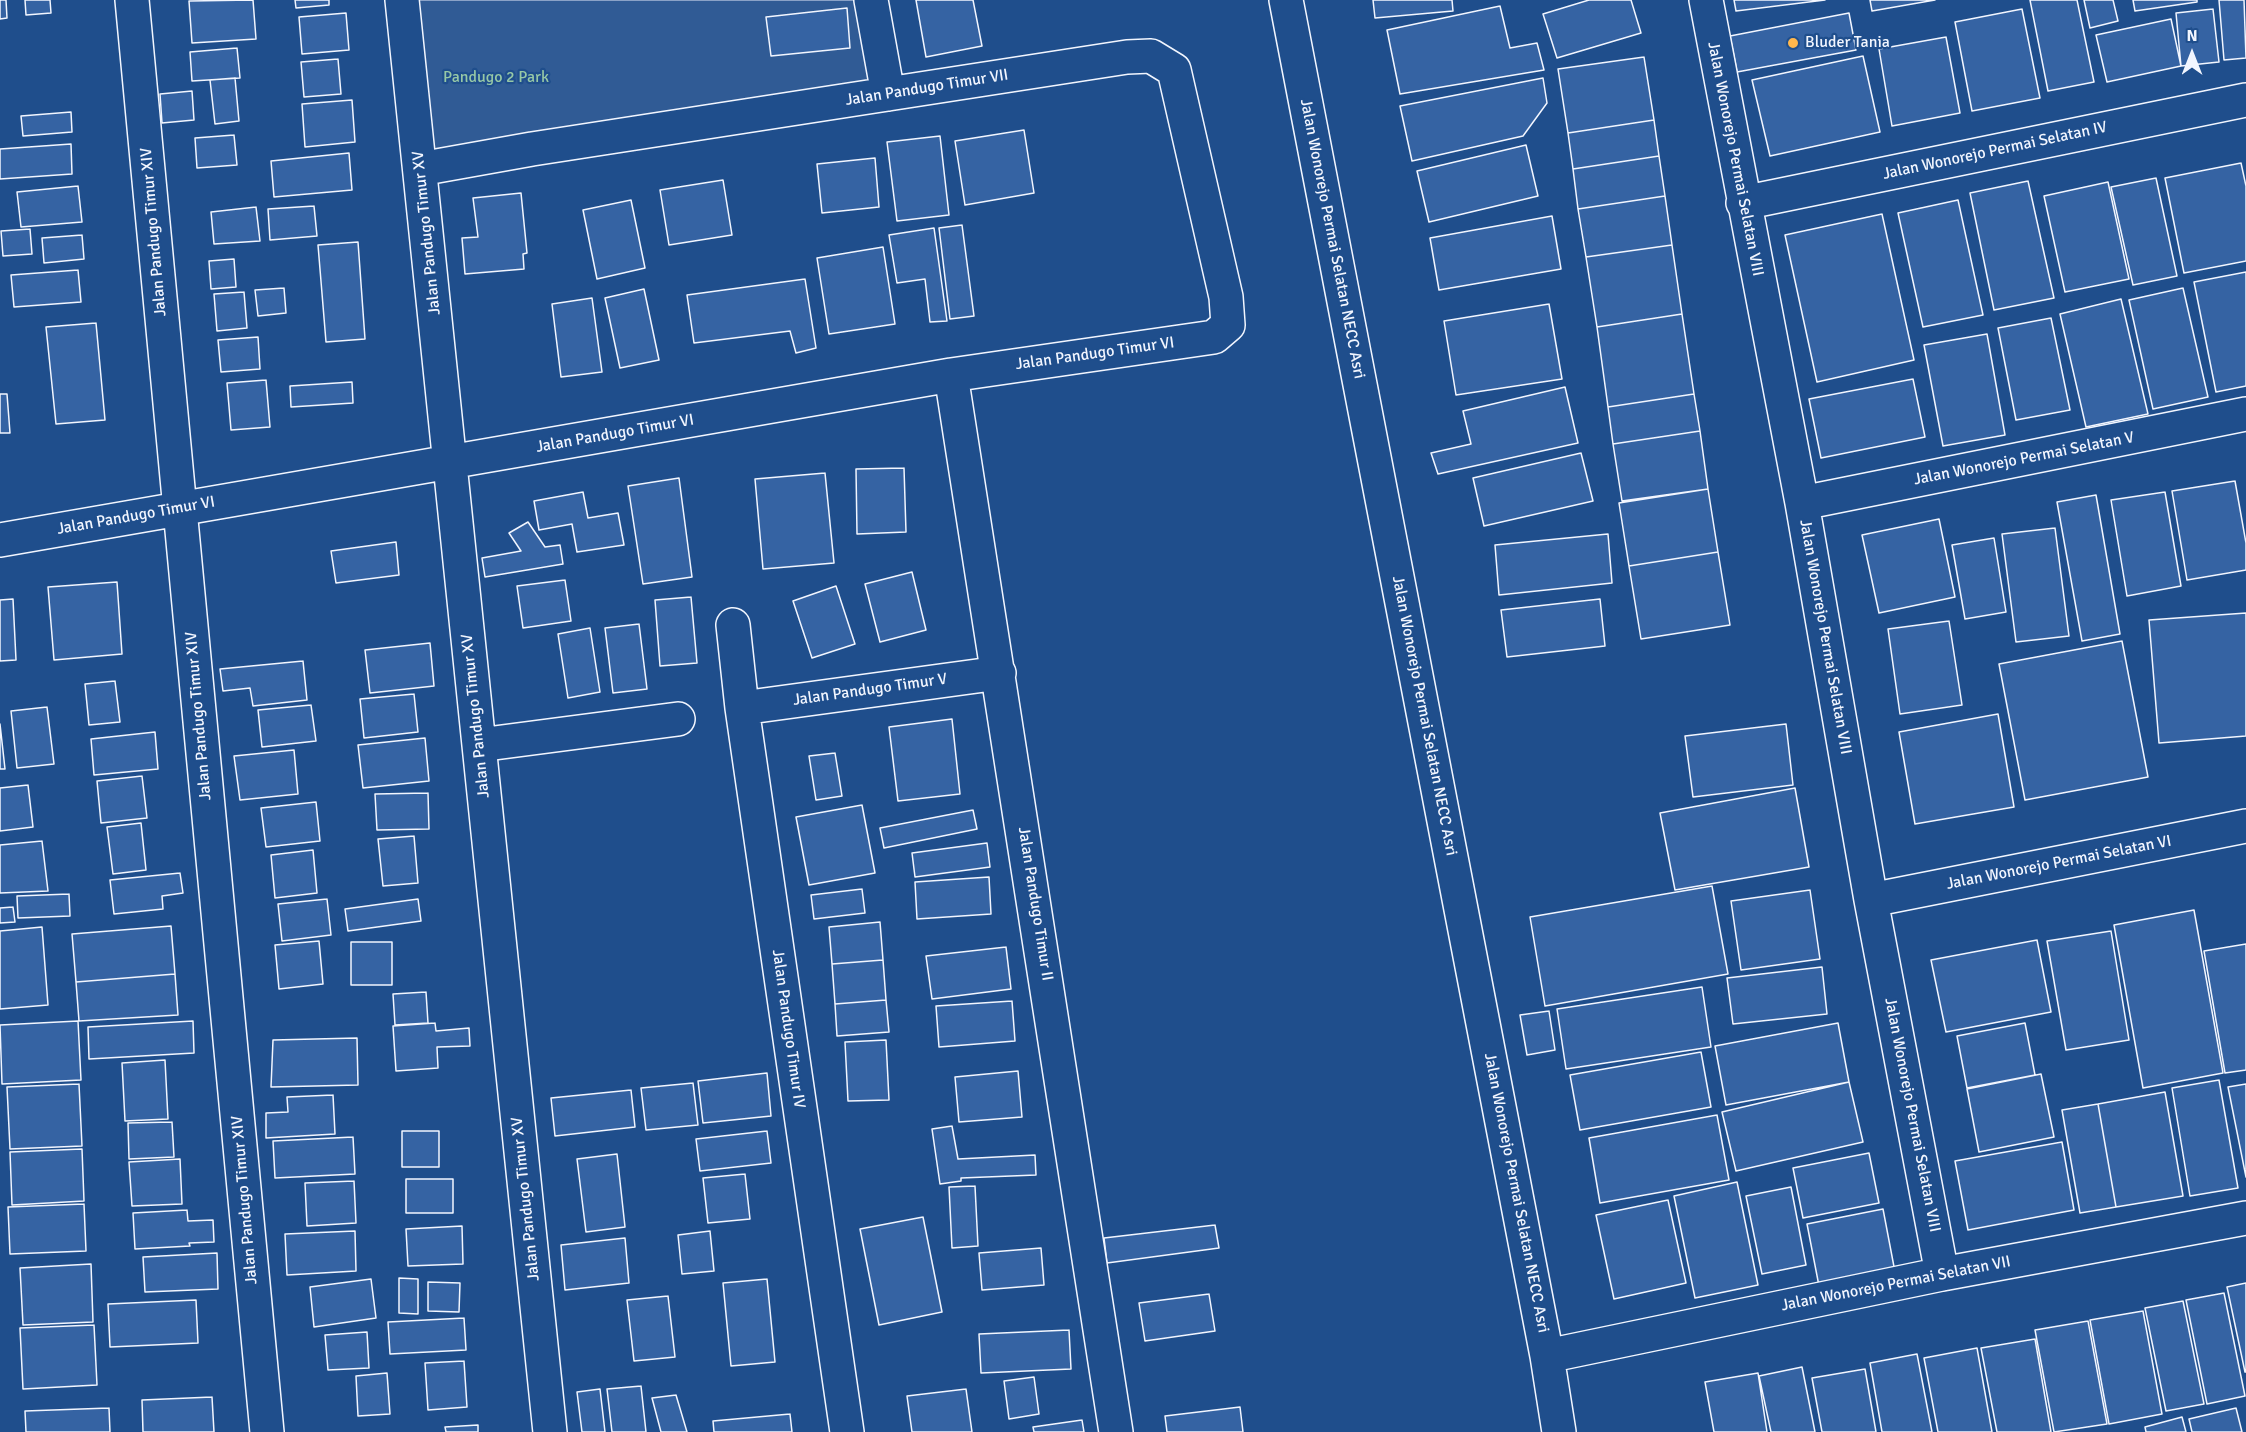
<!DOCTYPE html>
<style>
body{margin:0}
#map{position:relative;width:2246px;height:1432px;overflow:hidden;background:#1f4e8c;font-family:Signika,sans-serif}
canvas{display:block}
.north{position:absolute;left:2162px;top:24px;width:60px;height:60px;-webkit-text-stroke:4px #1f4e8c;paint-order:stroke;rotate:0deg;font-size:16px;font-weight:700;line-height:24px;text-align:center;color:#f2f6ff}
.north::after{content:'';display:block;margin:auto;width:21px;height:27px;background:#f2f6ff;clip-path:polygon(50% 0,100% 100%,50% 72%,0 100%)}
</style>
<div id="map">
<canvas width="2246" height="1432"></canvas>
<div class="north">N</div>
</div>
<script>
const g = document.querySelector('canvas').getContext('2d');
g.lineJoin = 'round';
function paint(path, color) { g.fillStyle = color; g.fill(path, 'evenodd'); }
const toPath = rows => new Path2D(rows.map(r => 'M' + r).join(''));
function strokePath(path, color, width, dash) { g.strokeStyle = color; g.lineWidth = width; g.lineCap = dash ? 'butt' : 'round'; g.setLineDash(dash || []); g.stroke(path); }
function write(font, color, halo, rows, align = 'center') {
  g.font = font + ' Signika,sans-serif'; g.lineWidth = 4.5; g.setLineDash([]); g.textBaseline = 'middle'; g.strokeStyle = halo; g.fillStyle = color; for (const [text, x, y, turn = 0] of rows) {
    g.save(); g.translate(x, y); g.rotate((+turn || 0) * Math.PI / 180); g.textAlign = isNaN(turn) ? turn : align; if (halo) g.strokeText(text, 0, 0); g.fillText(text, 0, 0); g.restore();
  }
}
const built = toPath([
 [402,0,871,0,888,94,420,169,402,0]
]);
paint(built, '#305b95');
strokePath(built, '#a8bbd7', 1.5);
const building = toPath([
 [0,0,6,0,7,18,0,19,0,0],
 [25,0,50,0,51,13,26,15,25,0],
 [253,0,256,39,192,43,189,1,253,0],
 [295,0,329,0,329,5,296,8,295,0],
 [916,0,973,0,982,46,926,57,916,0],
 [1373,0,1452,0,1453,11,1375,18,1373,0],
 [1589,0,1631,0,1641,33,1557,58,1543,14,1589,0],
 [1734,0,1825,0,1736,11,1734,0],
 [1870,0,1935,0,1872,11,1870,0],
 [2030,0,2077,0,2094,82,2048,91,2030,0],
 [2084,0,2113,0,2118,21,2090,28,2084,0],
 [2133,0,2197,0,2197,2,2135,11,2133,0],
 [2219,0,2244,0,2246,58,2224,60,2219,0],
 [1500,6,1510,48,1537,43,1544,70,1400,94,1387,30,1500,6],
 [847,8,850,48,771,56,766,17,847,8],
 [2022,9,2040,98,1972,111,1955,22,2022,9],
 [2213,9,2219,62,2181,66,2176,13,2213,9],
 [346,13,349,50,302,54,299,17,346,13],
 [1849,13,1856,50,1737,72,1730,36,1849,13],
 [2171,19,2181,66,2107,82,2096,35,2171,19],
 [1946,37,1960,113,1892,126,1879,49,1946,37],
 [237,48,240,78,192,81,190,52,237,48],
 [1863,56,1880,132,1770,156,1752,80,1863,56],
 [1644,57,1654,120,1568,133,1558,69,1644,57],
 [338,59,341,94,304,97,301,62,338,59],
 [235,78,239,121,215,124,210,80,235,78],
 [1543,78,1547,103,1523,136,1412,161,1400,106,1543,78],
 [192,91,194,120,162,123,160,94,192,91],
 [352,100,355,142,305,147,302,104,352,100],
 [71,112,72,132,23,136,21,116,71,112],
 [1654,120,1659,156,1573,169,1568,133,1654,120],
 [1024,130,1034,193,965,205,955,141,1024,130],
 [234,135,237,165,197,168,195,138,234,135],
 [940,136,949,215,897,221,887,142,940,136],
 [71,144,72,174,0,179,0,149,71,144],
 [1526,145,1538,196,1429,222,1417,171,1526,145],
 [349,153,352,190,274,197,271,161,349,153],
 [1659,156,1665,196,1578,209,1573,169,1659,156],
 [875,158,879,207,822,213,817,164,875,158],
 [2241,163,2246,186,2246,261,2184,273,2165,178,2241,163],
 [2156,178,2177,276,2133,285,2111,187,2156,178],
 [723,180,732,235,669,245,660,190,723,180],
 [2028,181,2054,298,1994,310,1970,193,2028,181],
 [2108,182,2129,279,2065,292,2044,196,2108,182],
 [78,186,82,222,21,227,17,192,78,186],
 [521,193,527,253,523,254,524,269,465,274,462,238,478,237,473,198,521,193],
 [1665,196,1672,245,1586,257,1578,209,1665,196],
 [631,200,645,268,597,279,583,210,631,200],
 [1958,200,1983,315,1923,327,1898,213,1958,200],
 [314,206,317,236,270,240,268,209,314,206],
 [256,207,260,241,214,244,211,212,256,207],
 [1882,214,1914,360,1817,382,1785,235,1882,214],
 [1552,216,1561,269,1439,290,1430,238,1552,216],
 [962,225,974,316,950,319,939,228,962,225],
 [934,228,947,321,930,322,925,279,897,283,889,235,934,228],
 [30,229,32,254,3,256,1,231,30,229],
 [82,235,84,259,44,263,42,238,82,235],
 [358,242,365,339,326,342,318,245,358,242],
 [1672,245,1682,314,1597,327,1586,257,1672,245],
 [883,247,895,324,829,334,817,258,883,247],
 [234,259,236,287,211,289,209,261,234,259],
 [78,270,81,302,14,307,11,275,78,270],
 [2246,272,2246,386,2216,392,2194,282,2246,272],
 [805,279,816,348,796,353,790,331,694,343,687,295,805,279],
 [284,288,286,313,258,316,255,290,284,288],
 [2183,288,2208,397,2153,409,2129,300,2183,288],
 [644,289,659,360,620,368,605,298,644,289],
 [244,292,247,328,217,331,214,294,244,292],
 [592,298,602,372,561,377,552,304,592,298],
 [2121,299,2148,414,2086,427,2060,314,2121,299],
 [1549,304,1562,379,1456,395,1444,321,1549,304],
 [1682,314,1694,394,1608,407,1597,327,1682,314],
 [2051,318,2070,410,2016,420,1998,328,2051,318],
 [96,323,105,420,56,424,46,327,96,323],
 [1987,334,2005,435,1943,446,1924,345,1987,334],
 [258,337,260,369,221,372,218,340,258,337],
 [1913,379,1925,437,1821,458,1809,399,1913,379],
 [266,380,270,427,231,430,227,383,266,380],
 [352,382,353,403,291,407,290,386,352,382],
 [1565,387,1578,443,1438,474,1431,453,1471,444,1463,411,1565,387],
 [0,394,7,394,10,433,0,433,0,394],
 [1694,394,1700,431,1613,444,1608,407,1694,394],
 [1700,431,1708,489,1622,501,1613,444,1700,431],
 [1581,453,1593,501,1484,526,1473,478,1581,453],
 [904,468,906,532,857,534,856,469,904,468],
 [825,473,834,563,763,569,755,479,825,473],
 [679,478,692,577,643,584,628,486,679,478],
 [2235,481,2246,543,2246,570,2187,580,2172,491,2235,481],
 [1708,489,1718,552,1629,566,1619,503,1708,489],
 [583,492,588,518,618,513,624,545,577,552,572,524,539,530,534,501,583,492],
 [2165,492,2181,586,2127,596,2111,500,2165,492],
 [2096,495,2120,634,2082,641,2057,502,2096,495],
 [1939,519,1955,597,1879,613,1862,535,1939,519],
 [528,522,545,547,560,545,563,564,485,577,482,558,521,551,509,533,528,522],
 [2055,528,2069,636,2016,642,2002,534,2055,528],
 [1608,534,1612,583,1499,595,1495,545,1608,534],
 [1994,538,2006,612,1965,619,1952,545,1994,538],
 [396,542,399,575,336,583,331,551,396,542],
 [1718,552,1730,625,1641,639,1629,566,1718,552],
 [912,572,926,630,880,642,865,584,912,572],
 [565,580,571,621,523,628,517,586,565,580],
 [117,582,122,654,54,660,48,587,117,582],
 [836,586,855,644,812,658,793,601,836,586],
 [691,597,697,663,660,666,655,600,691,597],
 [13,599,16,660,0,661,0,600,13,599],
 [1600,599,1605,646,1507,657,1501,610,1600,599],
 [2246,613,2246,736,2159,743,2149,620,2246,613],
 [1949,621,1962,705,1900,714,1888,629,1949,621],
 [639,624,647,689,613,693,605,628,639,624],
 [590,628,600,692,568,698,558,634,590,628],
 [2122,641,2148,777,2025,800,1999,664,2122,641],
 [430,643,434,686,370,693,365,650,430,643],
 [303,661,307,700,253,706,250,688,223,691,220,669,303,661],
 [115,681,120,722,89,725,85,684,115,681],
 [414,694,418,732,364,738,360,699,414,694],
 [311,705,316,741,262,747,258,710,311,705],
 [47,707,54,764,17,768,11,711,47,707],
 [1998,714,2014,807,1915,824,1899,732,1998,714],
 [952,719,960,794,898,801,889,727,952,719],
 [0,724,5,769,0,769,0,724],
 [1786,724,1793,785,1693,797,1685,736,1786,724],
 [155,732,158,769,94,775,91,739,155,732],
 [425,738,429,781,363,788,358,745,425,738],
 [294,750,298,794,240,800,234,756,294,750],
 [835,753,842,796,816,800,809,756,835,753],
 [142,776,147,818,101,823,97,781,142,776],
 [28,785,33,827,0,831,0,788,28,785],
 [1795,788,1809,867,1675,890,1660,813,1795,788],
 [428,793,429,829,377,830,375,794,428,793],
 [316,802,320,841,266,847,261,808,316,802],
 [862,805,875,873,809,885,796,817,862,805],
 [973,810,977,829,884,848,880,828,973,810],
 [141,823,146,870,113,874,107,827,141,823],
 [414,836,418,883,383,886,378,839,414,836],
 [42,841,48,891,0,893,0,845,42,841],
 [987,843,990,867,915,877,912,853,987,843],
 [313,850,317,893,275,898,271,855,313,850],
 [180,873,183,893,162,896,163,909,114,914,110,880,180,873],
 [989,877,991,914,917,919,915,882,989,877],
 [1712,886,1728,974,1545,1006,1530,917,1712,886],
 [862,889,865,913,814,919,811,895,862,889],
 [1810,890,1820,959,1741,970,1731,901,1810,890],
 [69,894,70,916,18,918,17,896,69,894],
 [327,899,331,935,282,941,278,904,327,899],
 [418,899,421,921,348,931,345,909,418,899],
 [13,907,15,922,0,923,0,908,13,907],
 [2194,910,2223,1073,2143,1088,2114,925,2194,910],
 [880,922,883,960,832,964,829,927,880,922],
 [171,926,175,974,76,982,72,934,171,926],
 [42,927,48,1005,0,1009,0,931,42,927],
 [2111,931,2129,1040,2066,1050,2047,941,2111,931],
 [2037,940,2051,1012,1946,1032,1931,960,2037,940],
 [319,941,323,984,279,989,275,945,319,941],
 [351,942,392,942,392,985,351,985,351,942],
 [2246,944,2246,1070,2225,1073,2204,951,2246,944],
 [1006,947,1011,989,932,999,926,956,1006,947],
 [883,960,886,1000,835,1004,832,964,883,960],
 [1822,967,1827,1014,1733,1024,1727,978,1822,967],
 [175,974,178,1015,79,1021,76,982,175,974],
 [1702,987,1711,1047,1566,1069,1557,1009,1702,987],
 [426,992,428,1023,395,1025,393,994,426,992],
 [886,1000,889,1032,837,1036,835,1004,886,1000],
 [1012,1001,1015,1041,939,1047,936,1006,1012,1001],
 [1549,1011,1555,1050,1527,1055,1520,1015,1549,1011],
 [78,1021,81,1080,2,1084,0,1025,78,1021],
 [193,1021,194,1053,89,1059,88,1027,193,1021],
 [435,1023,436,1031,469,1028,470,1046,437,1047,438,1068,396,1071,393,1026,435,1023],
 [1838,1023,1849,1082,1726,1105,1715,1046,1838,1023],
 [2025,1023,2035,1075,1967,1088,1957,1036,2025,1023],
 [357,1038,358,1085,271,1087,273,1040,357,1038],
 [886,1040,889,1100,848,1101,845,1042,886,1040],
 [1701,1052,1711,1107,1580,1130,1570,1075,1701,1052],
 [165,1060,168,1119,125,1121,122,1063,165,1060],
 [1018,1071,1022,1117,959,1122,955,1077,1018,1071],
 [767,1073,771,1116,703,1123,698,1081,767,1073],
 [2041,1074,2054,1137,1979,1152,1967,1089,2041,1074],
 [2219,1080,2238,1188,2190,1196,2172,1088,2219,1080],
 [1849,1082,1863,1142,1736,1171,1722,1112,1849,1082],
 [693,1083,698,1125,646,1130,641,1088,693,1083],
 [79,1084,82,1146,10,1149,7,1087,79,1084],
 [2246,1084,2246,1177,2228,1087,2246,1084],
 [631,1090,635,1127,555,1136,551,1098,631,1090],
 [2165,1092,2183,1196,2116,1207,2098,1104,2165,1092],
 [333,1095,335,1134,266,1138,266,1113,288,1112,287,1097,333,1095],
 [2098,1104,2116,1207,2080,1213,2062,1110,2098,1104],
 [1717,1115,1729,1180,1600,1203,1589,1138,1717,1115],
 [172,1122,174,1157,129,1159,128,1123,172,1122],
 [952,1126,958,1159,1035,1155,1036,1175,961,1178,961,1181,940,1184,932,1129,952,1126],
 [402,1131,439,1131,439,1167,402,1167,402,1131],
 [767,1131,771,1163,700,1171,696,1139,767,1131],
 [353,1137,355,1174,275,1178,273,1141,353,1137],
 [2062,1142,2074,1210,1968,1230,1955,1161,2062,1142],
 [82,1149,84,1201,12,1205,10,1152,82,1149],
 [1869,1153,1879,1203,1803,1218,1793,1168,1869,1153],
 [617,1154,625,1227,586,1232,577,1159,617,1154],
 [180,1159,182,1204,132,1206,129,1162,180,1159],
 [745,1174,750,1219,708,1223,703,1178,745,1174],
 [406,1179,453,1179,453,1213,406,1213,406,1179],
 [354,1181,356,1223,307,1226,305,1183,354,1181],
 [1737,1182,1758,1285,1695,1298,1674,1196,1737,1182],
 [975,1186,978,1246,952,1248,949,1187,975,1186],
 [1791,1187,1806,1265,1762,1274,1746,1196,1791,1187],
 [1668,1200,1686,1283,1614,1299,1596,1215,1668,1200],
 [84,1204,86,1251,10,1254,8,1207,84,1204],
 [1883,1209,1895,1272,1819,1286,1807,1224,1883,1209],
 [187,1210,188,1221,213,1220,214,1242,189,1243,190,1246,135,1249,133,1213,187,1210],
 [923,1217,942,1312,879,1325,860,1229,923,1217],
 [1215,1225,1219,1248,1107,1263,1104,1238,1215,1225],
 [462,1226,463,1264,408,1266,406,1229,462,1226],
 [355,1231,356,1271,287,1275,285,1234,355,1231],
 [710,1231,714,1271,682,1274,678,1235,710,1231],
 [625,1238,629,1283,565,1290,561,1245,625,1238],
 [1041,1248,1044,1285,982,1290,979,1253,1041,1248],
 [217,1253,218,1289,145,1292,143,1257,217,1253],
 [91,1264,93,1322,23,1325,20,1268,91,1264],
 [399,1278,418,1279,418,1314,399,1313,399,1278],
 [371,1279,376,1318,314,1327,310,1287,371,1279],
 [767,1279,775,1362,731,1366,723,1283,767,1279],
 [428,1282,460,1283,459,1312,428,1311,428,1282],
 [2246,1283,2246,1372,2245,1372,2227,1287,2246,1283],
 [2224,1293,2245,1396,2207,1404,2186,1300,2224,1293],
 [1209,1294,1215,1331,1145,1341,1139,1303,1209,1294],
 [668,1296,675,1357,634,1361,627,1300,668,1296],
 [196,1300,198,1343,110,1347,108,1304,196,1300],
 [2183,1301,2204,1404,2166,1411,2145,1308,2183,1301],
 [2143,1311,2162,1414,2109,1424,2090,1320,2143,1311],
 [464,1318,466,1350,390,1354,388,1322,464,1318],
 [2088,1321,2107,1424,2054,1432,2035,1330,2088,1321],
 [94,1325,97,1385,23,1389,20,1328,94,1325],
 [1069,1330,1071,1369,981,1373,979,1334,1069,1330],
 [367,1332,369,1368,328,1370,325,1335,367,1332],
 [2035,1339,2051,1432,1997,1432,1981,1348,2035,1339],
 [1977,1348,1992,1432,1938,1432,1924,1358,1977,1348],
 [1917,1354,1932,1432,1882,1432,1870,1363,1917,1354],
 [464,1361,467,1407,428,1410,425,1363,464,1361],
 [1802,1367,1815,1432,1771,1432,1759,1376,1802,1367],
 [1865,1369,1876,1432,1822,1432,1812,1378,1865,1369],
 [387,1373,390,1414,358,1416,356,1376,387,1373],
 [1758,1373,1767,1432,1714,1432,1705,1382,1758,1373],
 [1034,1377,1039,1414,1009,1419,1004,1381,1034,1377],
 [641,1386,646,1432,612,1432,607,1389,641,1386],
 [600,1389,605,1432,582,1432,577,1392,600,1389],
 [966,1389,972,1432,912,1432,907,1396,966,1389],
 [676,1395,687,1432,661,1432,652,1398,676,1395],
 [212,1397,214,1432,143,1432,142,1400,212,1397],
 [1240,1407,1243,1432,1167,1432,1165,1416,1240,1407],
 [109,1408,110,1432,26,1432,25,1411,109,1408],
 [2236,1408,2242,1432,2192,1432,2189,1419,2236,1408],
 [790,1414,792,1432,714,1432,713,1421,790,1414],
 [2182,1417,2186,1432,2146,1432,2145,1427,2182,1417],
 [1082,1420,1084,1432,1034,1432,1033,1427,1082,1420],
 [478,1425,478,1432,446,1432,445,1427,478,1425]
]);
paint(building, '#3563a3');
strokePath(building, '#f2f6ff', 1.5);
const street = toPath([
 [132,0,267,1432],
 [402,0,550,1432],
 [871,0,888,94],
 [1286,0,1547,1356,1559,1432],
 [1706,0,1802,503,1871,900,1942,1274],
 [1743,203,2246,100],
 [951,375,1116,1432],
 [1802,503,2246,414],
 [0,540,951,375,1214,337,1228,325,1226,297,1174,70,1151,56,1127,57,532,149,420,169],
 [733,625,742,708,847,1432],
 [742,708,999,673],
 [479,745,678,719],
 [1871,900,2246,826],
 [1547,1356,1942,1274,2246,1218]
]);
strokePath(street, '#f2f6ff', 36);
strokePath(street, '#1f4e8c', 33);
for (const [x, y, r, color] of [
 [1793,43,6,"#ffb74d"]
]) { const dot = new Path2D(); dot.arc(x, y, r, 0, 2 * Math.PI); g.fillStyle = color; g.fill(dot); strokePath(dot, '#1f4e8c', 2); }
write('16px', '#f2f6ff', '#1f4e8c', [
 ["Bluder Tania",1805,43]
], 'left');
write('16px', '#97c8a6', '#1f4e8c', [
 ["Pandugo 2 Park",496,78]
]);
write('16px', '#f2f6ff', '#1f4e8c', [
 ["Jalan Pandugo Timur VII",927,88,-9],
 ["Jalan Wonorejo Permai Selatan IV",1995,151,-12],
 ["Jalan Wonorejo Permai Selatan VIII",1735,159,79],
 ["Jalan Pandugo Timur XIV",154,232,-95],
 ["Jalan Pandugo Timur XV",427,233,-96],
 ["Jalan Wonorejo Permai Selatan NECC Asri",1332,239,79],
 ["Jalan Pandugo Timur VI",1095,354,-8],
 ["Jalan Pandugo Timur VI",615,434,-10],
 ["Jalan Wonorejo Permai Selatan V",2024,459,-11],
 ["Jalan Pandugo Timur VI",136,516,-10],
 ["Jalan Wonorejo Permai Selatan VIII",1825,637,80],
 ["Jalan Pandugo Timur V",870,690,-8],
 ["Jalan Pandugo Timur XIV",199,716,-95],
 ["Jalan Pandugo Timur XV",476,716,-96],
 ["Jalan Wonorejo Permai Selatan NECC Asri",1424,716,79],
 ["Jalan Wonorejo Permai Selatan VI",2059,863,-11],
 ["Jalan Pandugo Timur II",1035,904,81],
 ["Jalan Pandugo Timur IV",788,1029,82],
 ["Jalan Wonorejo Permai Selatan VIII",1912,1115,79],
 ["Jalan Wonorejo Permai Selatan NECC Asri",1516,1193,79],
 ["Jalan Pandugo Timur XV",526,1199,-96],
 ["Jalan Pandugo Timur XIV",245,1200,-95],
 ["Jalan Wonorejo Permai Selatan VII",1896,1284,-11]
]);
</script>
